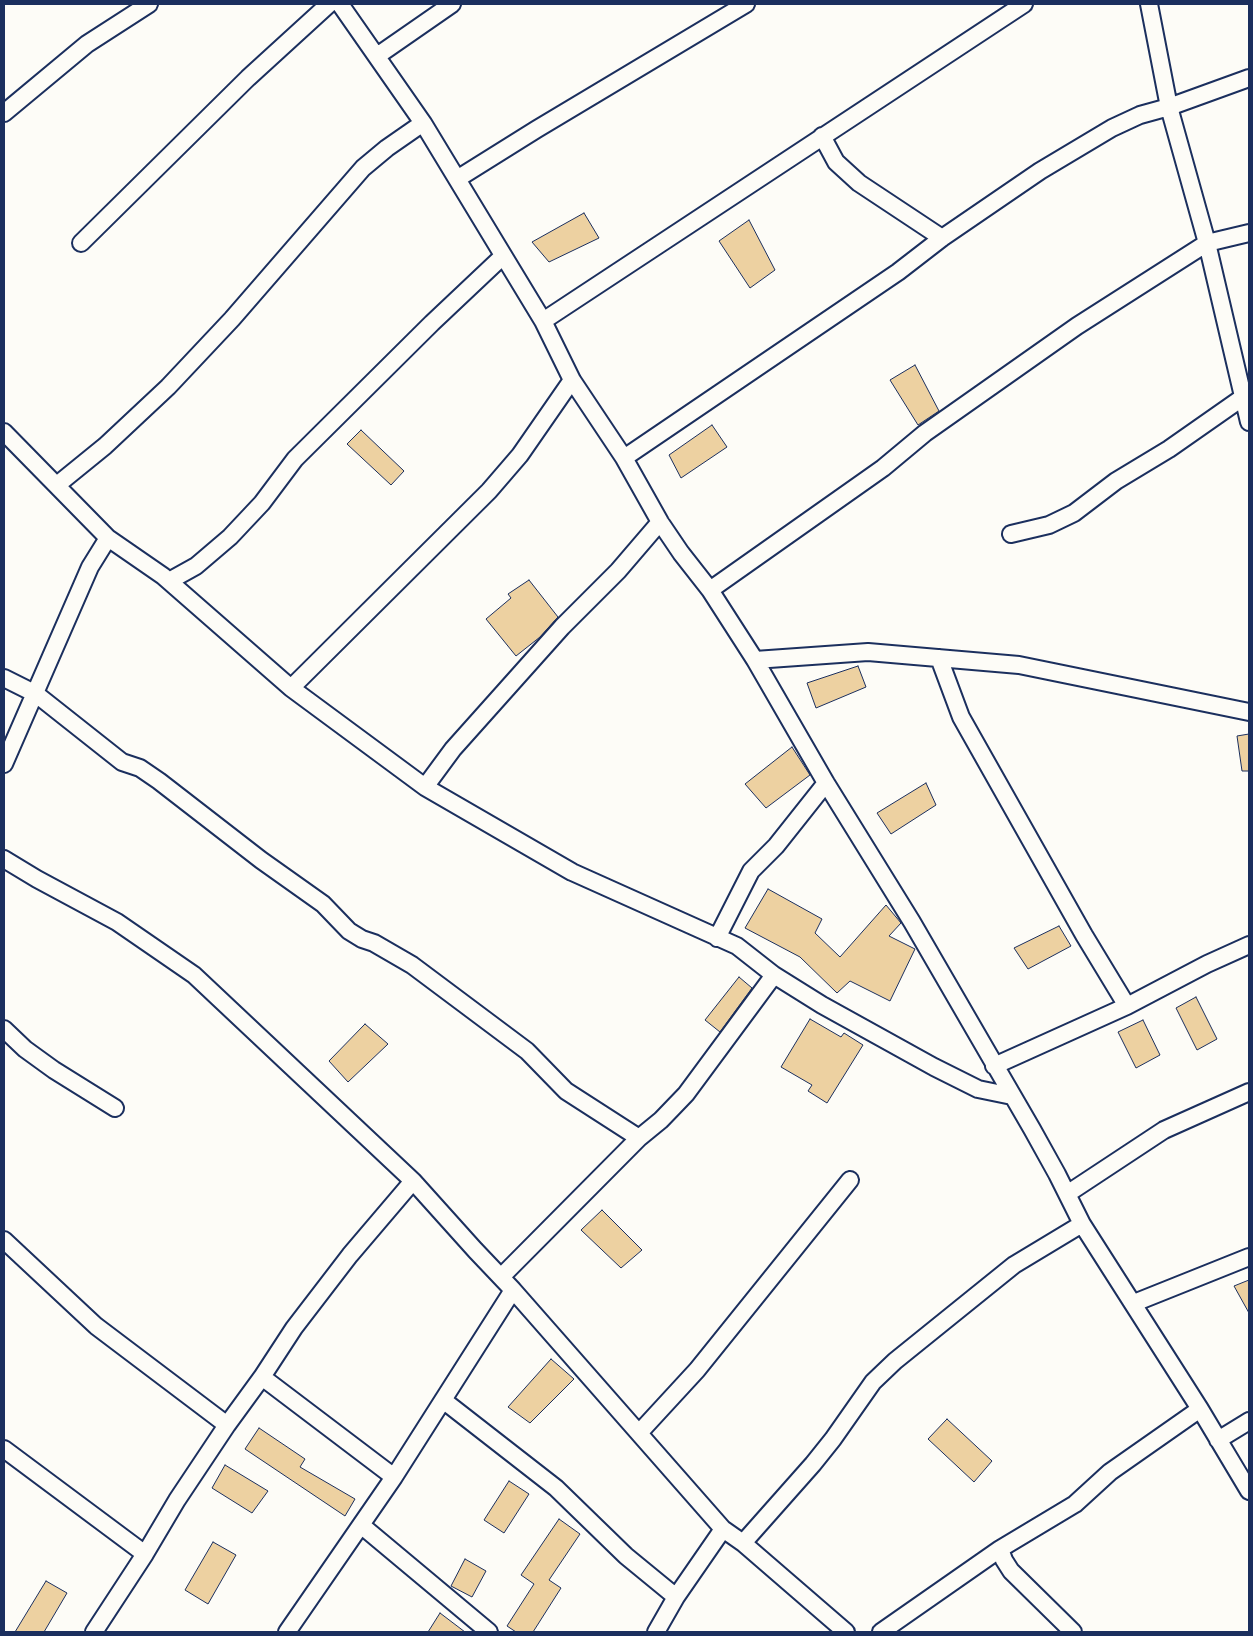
<!DOCTYPE html>
<style>
body{margin:0}
#map{position:relative;width:1253px;height:1636px;overflow:hidden;background:#fdfcf7;font-family:"Patrick Hand",sans-serif}
canvas{display:block}
.frame{position:absolute;inset:0;border:5px solid #1b2f5e;pointer-events:none}
</style>
<div id="map">
<canvas width="1253" height="1636"></canvas>
<div class="frame"></div>
</div>
<script>
const g = document.querySelector('canvas').getContext('2d');
g.lineJoin = 'round';
function paint(path, color) { g.fillStyle = color; g.fill(path, 'evenodd'); }
const toPath = rows => new Path2D(rows.map(r => 'M' + r).join(''));
function strokePath(path, color, width, dash) { g.strokeStyle = color; g.lineWidth = width; g.lineCap = dash ? 'butt' : 'round'; g.setLineDash(dash || []); g.stroke(path); }
const building = toPath([
 [584,213,599,238,549,262,532,242,584,213],
 [749,220,775,270,750,288,719,241,749,220],
 [915,365,939,411,918,425,890,380,915,365],
 [712,425,727,447,681,478,669,455,712,425],
 [361,430,404,471,391,485,347,444,361,430],
 [529,580,558,617,540,637,516,656,486,619,511,598,508,594,529,580],
 [858,666,866,687,816,708,807,683,858,666],
 [1249,734,1249,771,1242,771,1237,736,1249,734],
 [792,747,810,775,766,808,745,784,792,747],
 [926,783,936,805,891,834,877,813,926,783],
 [768,889,822,919,815,933,840,957,886,905,901,923,889,936,915,949,890,1001,850,981,837,993,800,957,745,928,768,889],
 [1059,926,1071,946,1028,969,1014,948,1059,926],
 [739,977,752,988,720,1032,705,1020,739,977],
 [1196,997,1217,1039,1197,1050,1176,1008,1196,997],
 [810,1019,841,1037,844,1033,863,1045,827,1103,808,1091,812,1085,781,1067,810,1019],
 [1143,1020,1160,1055,1136,1068,1118,1032,1143,1020],
 [365,1024,388,1044,348,1082,329,1061,365,1024],
 [602,1210,642,1250,621,1268,581,1230,602,1210],
 [1249,1280,1249,1313,1234,1286,1249,1280],
 [551,1359,574,1379,530,1423,508,1407,551,1359],
 [947,1419,992,1461,974,1482,928,1439,947,1419],
 [259,1428,305,1459,300,1467,355,1499,345,1516,245,1449,259,1428],
 [225,1465,268,1491,252,1513,212,1488,225,1465],
 [509,1481,529,1494,504,1533,484,1520,509,1481],
 [559,1519,580,1534,549,1580,561,1588,533,1632,516,1632,507,1626,534,1584,521,1575,559,1519],
 [213,1542,236,1555,208,1604,185,1590,213,1542],
 [465,1559,486,1571,472,1597,451,1586,465,1559],
 [46,1581,67,1593,44,1632,15,1632,46,1581],
 [440,1613,465,1632,428,1632,440,1613]
]);
paint(building, '#edd1a1');
strokePath(building, '#1b2f5e', 1);
const minor = toPath([
 [340,4,423,123,543,321,572,380,624,458,660,522,681,553,710,590,755,660,826,783,912,922,1032,1129,1057,1174,1082,1224,1200,1409,1249,1491],
 [1149,4,1169,107,1207,243,1249,422],
 [377,56,452,4],
 [4,113,87,44,149,4],
 [822,136,836,162,859,183,942,238],
 [457,179,537,129,746,4],
 [81,243,248,78,329,4],
 [543,321,1024,4],
 [4,432,108,538],
 [624,458,898,272,942,238,1040,171,1112,128,1140,115,1169,107,1249,78],
 [57,485,105,446,168,387,232,319,363,168,387,148,423,123],
 [1011,534,1049,525,1074,513,1116,481,1169,449,1249,393],
 [169,581,196,566,230,537,262,503,295,459,432,323,503,256],
 [710,590,883,468,925,433,1077,326,1207,243,1249,233],
 [939,658,961,717,1084,935,1127,1006],
 [755,660,868,652,1019,665,1249,712],
 [4,678,36,694,122,762,140,768,159,781,261,860,323,904,349,931,362,939,374,943,412,965,527,1051,566,1091,639,1138],
 [291,688,489,491,520,455,572,380],
 [4,764,90,567,108,538,163,576,291,688,425,787,572,872,737,946,774,975,822,1005,934,1067,978,1089,1012,1096],
 [425,787,453,749,562,627,618,571,660,522],
 [4,859,37,879,117,922,194,975,413,1181,475,1250,513,1290],
 [717,938,751,871,776,846,826,783],
 [4,1029,25,1049,54,1070,115,1108],
 [994,1066,1127,1006,1207,964,1249,945],
 [1067,1194,1164,1130,1249,1092],
 [4,1240,96,1326,227,1425],
 [501,1277,639,1138,661,1120,686,1094,774,975],
 [1134,1303,1249,1257],
 [262,1377,294,1328,350,1255,413,1181],
 [443,1400,556,1488,626,1556,676,1597],
 [639,1433,697,1370,850,1180],
 [1218,1440,1249,1421],
 [4,1449,145,1554],
 [361,1525,489,1632],
 [743,1543,813,1464,833,1439,873,1382,895,1361,1014,1265,1082,1224],
 [1000,1549,1004,1560,1011,1571,1073,1632],
 [94,1632,145,1554,177,1500,227,1425,262,1377,394,1477],
 [287,1632,394,1477,513,1290,723,1529],
 [656,1632,676,1597,723,1529,743,1543,846,1632],
 [881,1632,1000,1549,1075,1504,1110,1472,1200,1409]
]);
strokePath(minor, '#1b2f5e', 20);
strokePath(minor, '#fdfcf7', 16);
</script>
